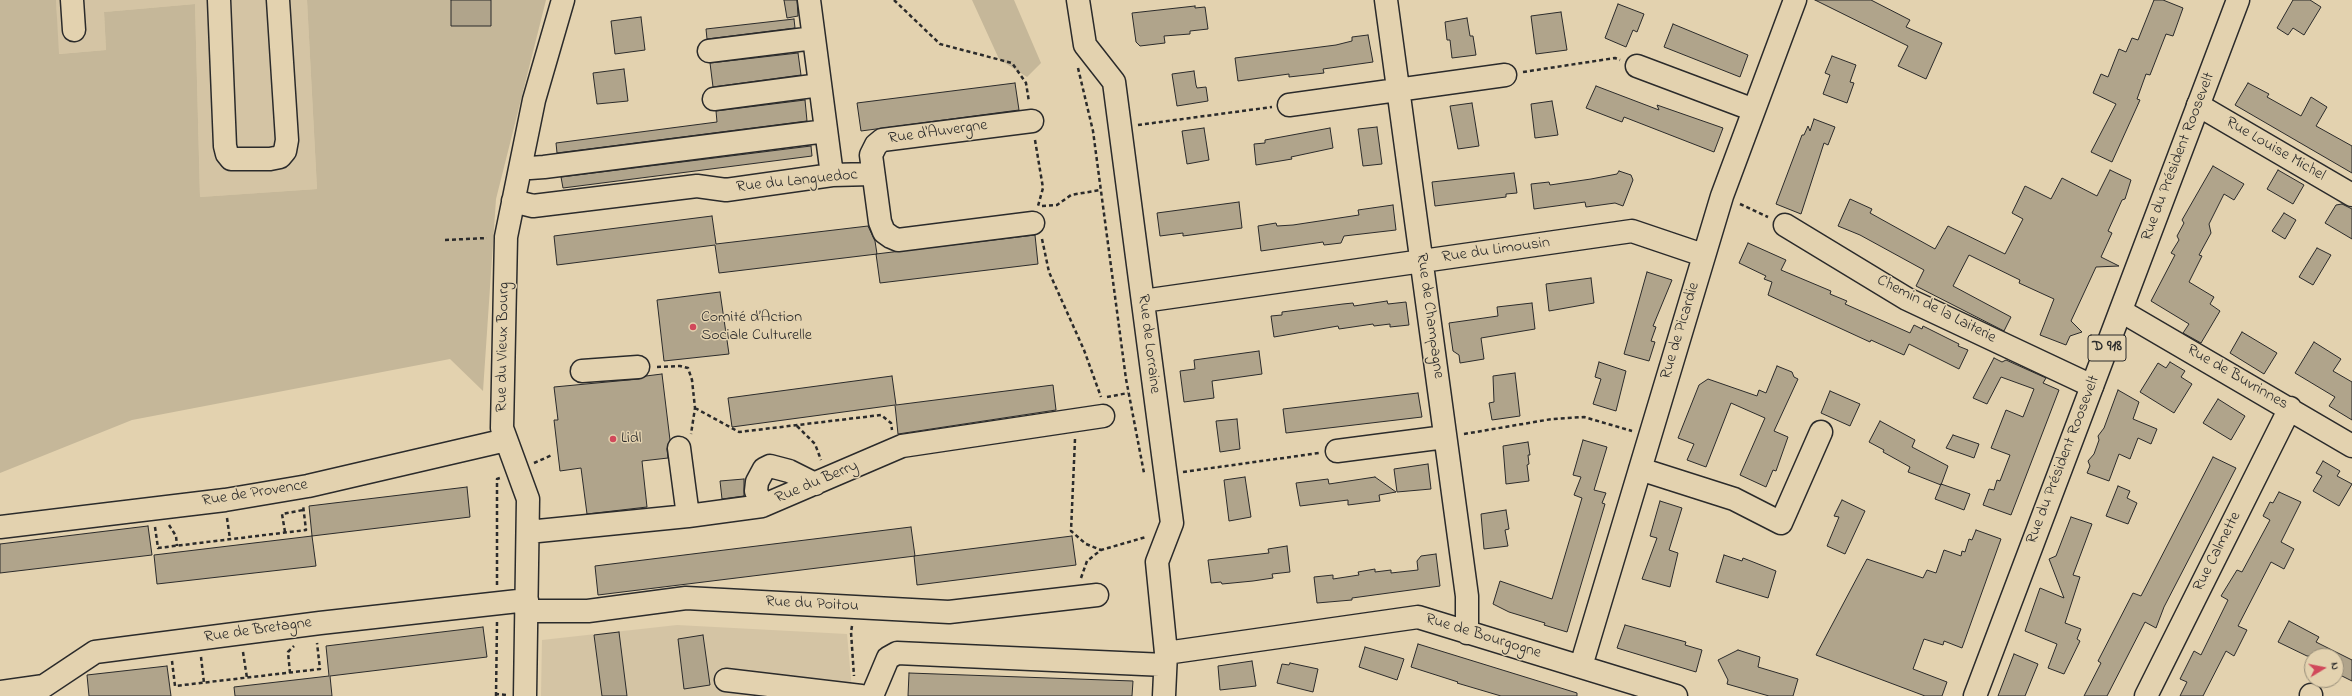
<!DOCTYPE html>
<meta charset="utf-8">
<style>
body{margin:0}
#map{position:relative;width:2352px;height:696px;overflow:hidden;background:#e3d2af;font-family:"Indie Flower",sans-serif}
canvas{display:block}
.north{position:absolute;left:2304px;top:648px;width:40px;height:40px;box-sizing:border-box;background:#e3d2af;border:1px solid #998f7a;border-radius:50%;rotate:80deg;font-size:11px;font-weight:700;line-height:16px;text-align:center;color:#2b2b2b}
.north::after{content:'';display:block;margin:auto;width:14px;height:18px;background:#d1495b;clip-path:polygon(50% 0,100% 100%,50% 72%,0 100%)}
</style>
<div id="map">
<canvas width="2352" height="696"></canvas>
<div class="north">N</div>
</div>
<script>
const g = document.querySelector('canvas').getContext('2d');
g.lineJoin = 'round';
function paint(path, color) { g.fillStyle = color; g.fill(path, 'evenodd'); }
const toPath = rows => new Path2D(rows.map(r => 'M' + r).join(''));
function strokePath(path, color, width, dash) { g.strokeStyle = color; g.lineWidth = width; g.lineCap = dash ? 'butt' : 'round'; g.setLineDash(dash || []); g.stroke(path); }
function write(font, color, halo, rows, align = 'center') {
  g.font = font + ' "Indie Flower",sans-serif'; g.lineWidth = 3; g.setLineDash([]); g.textBaseline = 'middle'; g.strokeStyle = halo; g.fillStyle = color; for (const [text, x, y, turn = 0] of rows) {
    g.save(); g.translate(x, y); g.rotate((+turn || 0) * Math.PI / 180); g.textAlign = isNaN(turn) ? turn : align; if (halo) g.strokeText(text, 0, 0); g.fillText(text, 0, 0); g.restore();
  }
}
paint(toPath([
 [56,0,307,0,317,189,200,197,195,4,104,12,106,50,58,54],
 [677,625,847,634,852,690,854,696,541,696,542,640]
]), '#d4c4a4');
paint(toPath([
 [0,0,56,0,59,54,106,50,104,12,195,4,200,197,317,189,307,0,546,0,496,199,483,391,450,359,132,420,0,473],
 [972,0,1014,0,1041,63,1027,77,999,59]
]), '#c5b799');
const building = toPath([
 [451,0,491,0,491,26,451,26,451,0],
 [784,0,797,0,798,16,787,18,784,0],
 [1815,0,1871,0,1910,20,1906,27,1942,43,1926,79,1898,66,1908,46,1815,0],
 [2154,0,2163,0,2183,8,2173,36,2166,34,2150,75,2146,74,2137,99,2140,100,2112,162,2091,152,2116,104,2093,93,2101,74,2108,77,2119,49,2126,52,2132,38,2138,40,2154,0],
 [2293,0,2310,0,2321,7,2304,35,2293,28,2288,35,2277,28,2293,0],
 [1618,4,1644,14,1637,32,1633,30,1626,47,1605,38,1618,4],
 [1195,6,1195,8,1205,7,1208,29,1190,31,1190,34,1164,36,1165,43,1140,46,1136,42,1132,13,1195,6],
 [1561,12,1567,50,1536,54,1531,16,1561,12],
 [641,17,645,50,615,54,611,21,641,17],
 [1467,18,1470,36,1473,36,1476,55,1452,58,1450,40,1447,40,1445,22,1467,18],
 [794,19,795,28,707,39,706,29,794,19],
 [1673,24,1748,55,1740,77,1664,47,1673,24],
 [1368,35,1373,62,1323,69,1324,73,1289,77,1289,74,1238,81,1235,58,1336,45,1352,41,1352,37,1368,35],
 [798,53,801,75,713,87,710,63,798,53],
 [1832,56,1856,65,1850,82,1854,83,1847,103,1823,94,1830,75,1825,73,1832,56],
 [624,69,628,101,597,104,593,73,624,69],
 [1194,71,1196,85,1197,88,1206,87,1208,101,1177,106,1172,74,1194,71],
 [1015,83,1019,110,861,131,857,103,1015,83],
 [2248,83,2269,94,2267,97,2301,116,2311,97,2327,107,2316,126,2352,146,2352,173,2235,105,2248,83],
 [1596,86,1659,110,1657,105,1723,128,1714,152,1624,117,1622,122,1586,108,1596,86],
 [805,100,807,121,557,153,556,143,717,122,716,111,805,100],
 [1552,101,1558,135,1535,138,1531,104,1552,101],
 [1472,103,1479,146,1458,149,1450,106,1472,103],
 [1814,119,1835,127,1828,145,1824,143,1801,214,1776,204,1802,135,1804,135,1808,126,1810,131,1814,119],
 [1377,127,1382,164,1363,166,1358,129,1377,127],
 [1204,128,1209,160,1187,164,1182,131,1204,128],
 [1330,128,1333,148,1291,157,1292,159,1256,165,1254,144,1265,143,1265,140,1330,128],
 [811,146,812,156,563,188,561,177,811,146],
 [2213,166,2244,184,2234,200,2224,194,2209,224,2211,233,2199,255,2202,256,2189,282,2214,297,2210,304,2220,311,2201,343,2183,333,2189,324,2151,301,2175,255,2171,253,2179,240,2177,236,2184,223,2182,220,2213,166],
 [2110,170,2131,180,2125,199,2122,200,2108,231,2112,233,2101,257,2119,266,2096,267,2071,321,2082,332,2070,336,2066,345,2040,335,2054,299,2019,283,2020,280,1969,255,1953,286,2011,317,2004,331,1916,286,1924,270,1860,235,1838,226,1850,199,1872,209,1870,213,1935,249,1948,226,2005,254,2023,219,2012,213,2025,186,2051,199,2062,178,2097,196,2110,170],
 [2278,170,2304,185,2293,204,2267,189,2278,170],
 [1619,171,1631,175,1633,180,1623,206,1615,203,1586,207,1585,202,1534,209,1531,184,1549,182,1550,185,1591,179,1617,174,1619,171],
 [1514,173,1517,193,1506,194,1506,197,1435,206,1432,182,1514,173],
 [1239,202,1242,228,1183,236,1183,233,1160,236,1157,213,1239,202],
 [2342,204,2352,209,2352,239,2325,223,2336,205,2342,204],
 [1393,205,1396,230,1344,236,1341,243,1324,245,1323,242,1261,251,1258,226,1276,223,1277,226,1293,225,1359,215,1358,210,1393,205],
 [2284,213,2296,220,2285,239,2272,231,2284,213],
 [712,216,716,244,868,226,875,241,877,254,719,273,715,245,557,265,554,236,712,216],
 [1035,235,1038,264,880,283,876,254,1035,235],
 [1748,243,1786,260,1781,270,1831,291,1830,294,1847,301,1845,304,1910,333,1914,325,1922,329,1923,326,1959,344,1958,346,1968,350,1959,369,1909,344,1904,355,1871,340,1870,342,1768,295,1772,282,1764,279,1766,276,1739,263,1748,243],
 [2317,248,2331,255,2313,285,2299,277,2317,248],
 [1647,272,1672,280,1653,326,1656,327,1651,341,1655,342,1649,361,1624,354,1647,272],
 [1591,278,1594,303,1549,311,1546,284,1591,278],
 [720,292,729,354,664,361,657,300,720,292],
 [1387,301,1388,304,1406,302,1409,325,1390,327,1390,324,1374,326,1373,324,1339,329,1338,326,1274,337,1271,316,1282,315,1282,312,1343,304,1353,303,1354,306,1387,301],
 [1532,303,1535,329,1481,338,1484,359,1460,363,1459,355,1453,351,1449,323,1498,316,1497,307,1532,303],
 [2242,332,2277,353,2264,374,2230,353,2242,332],
 [2314,342,2341,359,2333,371,2352,382,2352,420,2329,406,2335,397,2295,373,2314,342],
 [1259,351,1262,374,1212,381,1214,398,1184,402,1180,371,1195,369,1194,360,1259,351],
 [1994,358,2002,362,2006,360,2046,378,2043,383,2059,390,2011,515,1983,505,1989,489,1994,490,1997,480,2000,481,2010,455,1991,448,2006,410,2023,417,2034,389,2001,377,1987,404,1973,398,1994,358],
 [1599,362,1626,371,1616,411,1593,404,1601,379,1595,377,1599,362],
 [2170,362,2185,371,2181,377,2192,384,2174,413,2140,392,2158,363,2166,368,2170,362],
 [1777,366,1792,372,1794,377,1798,379,1774,431,1788,437,1776,471,1773,470,1766,487,1740,475,1765,418,1731,403,1706,467,1687,460,1694,444,1678,438,1699,385,1708,379,1757,396,1759,390,1766,393,1777,366],
 [1515,373,1520,416,1492,420,1489,403,1494,402,1493,376,1515,373],
 [662,374,670,440,667,449,668,458,642,461,647,507,587,514,581,468,560,471,554,420,558,420,554,387,639,379,646,376,662,374],
 [892,376,896,405,1053,385,1056,410,898,434,895,405,732,427,728,398,892,376],
 [2118,390,2139,402,2133,419,2157,429,2151,444,2138,438,2130,459,2119,454,2109,481,2087,473,2090,466,2088,461,2094,454,2099,440,2098,436,2104,428,2118,390],
 [1830,391,1860,404,1850,426,1821,413,1830,391],
 [1418,393,1422,417,1286,433,1283,409,1418,393],
 [2218,399,2245,416,2231,440,2203,423,2218,399],
 [1237,419,1240,449,1220,452,1216,421,1237,419],
 [1880,421,1915,440,1912,447,1948,466,1941,485,1908,472,1910,467,1883,452,1884,450,1869,442,1880,421],
 [1953,435,1979,444,1974,458,1946,448,1953,435],
 [1583,440,1607,447,1594,490,1606,493,1602,503,1605,504,1567,632,1544,625,1545,623,1509,612,1493,604,1500,581,1552,599,1582,498,1574,495,1581,477,1573,475,1583,440],
 [1528,442,1530,455,1528,455,1529,464,1527,465,1529,481,1506,484,1503,446,1528,442],
 [2213,457,2236,468,2164,607,2156,628,2145,622,2107,696,2084,696,2101,663,2098,661,2133,593,2141,596,2213,457],
 [2323,461,2340,471,2337,476,2352,484,2339,506,2313,491,2322,476,2316,473,2323,461],
 [1428,464,1431,489,1397,492,1394,469,1428,464],
 [1245,477,1251,517,1229,521,1224,480,1245,477],
 [1375,477,1396,492,1379,495,1380,501,1348,505,1348,500,1300,506,1296,483,1328,479,1329,484,1375,477],
 [744,479,744,496,722,499,720,481,744,479],
 [1941,484,1970,494,1964,510,1935,499,1941,484],
 [2118,486,2130,491,2127,498,2137,503,2128,524,2106,516,2118,486],
 [467,487,470,517,312,536,309,506,467,487],
 [2279,492,2301,502,2281,542,2294,549,2284,569,2271,562,2238,626,2247,630,2234,656,2226,651,2203,696,2180,696,2187,682,2180,679,2194,651,2201,655,2228,600,2221,596,2237,570,2242,572,2270,520,2263,516,2270,502,2273,503,2279,492],
 [1842,500,1865,511,1845,554,1827,546,1839,517,1834,516,1842,500],
 [1660,501,1682,508,1669,550,1678,553,1670,587,1642,579,1657,538,1650,536,1660,501],
 [1506,510,1509,529,1505,530,1508,546,1484,549,1481,514,1506,510],
 [2071,517,2092,524,2073,575,2080,577,2065,623,2081,629,2077,639,2080,641,2064,674,2048,668,2057,644,2025,631,2040,588,2064,598,2049,559,2056,556,2071,517],
 [148,526,152,555,0,573,0,544,148,526],
 [911,527,915,556,598,595,595,566,911,527],
 [1976,530,2001,539,1962,648,1944,641,1943,645,1924,639,1913,669,1947,682,1942,696,1925,696,1816,655,1867,559,1923,578,1927,570,1936,573,1944,550,1961,556,1962,551,1965,552,1969,539,1972,540,1976,530],
 [312,536,316,566,157,584,154,555,312,536],
 [1072,536,1076,565,917,585,914,556,1072,536],
 [1287,546,1290,572,1272,574,1273,578,1253,581,1222,584,1221,582,1211,583,1208,560,1269,553,1268,549,1287,546],
 [1436,554,1440,586,1352,598,1352,600,1317,603,1314,577,1333,575,1333,579,1359,575,1358,572,1375,569,1375,572,1391,570,1391,573,1418,570,1417,561,1421,556,1436,554],
 [1724,555,1742,561,1743,558,1776,571,1768,598,1716,582,1724,555],
 [2289,621,2319,637,2316,642,2352,660,2352,681,2336,673,2336,656,2307,656,2278,642,2289,621],
 [1625,625,1686,642,1685,645,1702,650,1696,672,1617,648,1625,625],
 [483,627,487,657,330,676,332,696,235,696,234,687,329,676,326,646,483,627],
 [619,632,627,696,602,696,594,635,619,632],
 [703,635,710,685,684,689,678,639,703,635],
 [1418,644,1577,693,1577,696,1501,696,1457,683,1458,682,1411,667,1418,644],
 [1365,647,1404,659,1397,680,1359,667,1365,647],
 [1738,650,1760,657,1758,667,1798,679,1793,696,1769,696,1727,684,1728,680,1718,660,1738,650],
 [2014,654,2038,664,2025,696,1998,696,2014,654],
 [1252,661,1256,686,1220,690,1218,666,1252,661],
 [1290,663,1318,669,1313,692,1277,683,1282,664,1289,665,1290,663],
 [167,666,171,696,89,696,87,675,167,666],
 [909,673,1133,681,1132,696,908,696,909,673]
]);
paint(building, '#b0a48b');
strokePath(building, '#2b2b2b', 1);
const minor = toPath([
 [72,0,74,30],
 [219,0,225,146,227,154,231,159,270,159,280,157,285,151,287,140,278,0],
 [809,0,832,175],
 [1078,0,1085,45,1114,82,1172,523,1157,562,1166,653,1164,696],
 [1386,0,1467,596,1467,633],
 [709,51,814,38],
 [1637,66,1754,110],
 [714,99,820,85],
 [1289,105,1505,75],
 [2198,105,2352,195],
 [1032,121,882,140,876,145,871,155,880,222,884,232,891,237,898,240,1033,223],
 [521,166,530,168,544,167,826,131],
 [513,201,533,206,697,186,726,190,832,175,872,174],
 [1785,225,1907,299,2092,386],
 [1143,301,1632,231,1703,255],
 [2121,311,2352,446],
 [582,371,638,367],
 [679,448,688,516],
 [1337,451,1445,437],
 [1640,469,1734,499,1781,523,1821,432],
 [762,506,756,491,757,482,764,469,770,466,789,471,815,484],
 [0,527,225,500,308,486,506,440],
 [528,532,688,516,762,506,902,446,1103,416],
 [526,611,588,611,686,598,949,612,1097,595],
 [1166,653,1418,617,1676,696],
 [1581,666,1722,196,1795,0],
 [726,680,861,696],
 [0,692,44,686,95,652,320,623,527,600],
 [525,696,528,499,502,428,506,237,534,100,563,0],
 [872,696,888,658,897,653,1165,665],
 [2146,696,2290,408],
 [2311,696,2311,695]
]);
const major = toPath([
 [1975,696,2238,0]
]);
strokePath(minor, '#2b2b2b', 25);
strokePath(major, '#2b2b2b', 25);
strokePath(toPath([
 [894,0,940,44,1012,63,1026,83,1029,102],
 [1078,68,1093,131,1126,379,1144,473],
 [1523,72,1615,58,1620,60],
 [1138,125,1272,107],
 [1035,140,1043,188,1038,206],
 [1740,204,1768,217],
 [1042,206,1057,205,1071,195,1100,190],
 [1042,239,1049,272,1084,350,1101,397],
 [445,240,487,238],
 [657,367,680,366,688,368,692,380,695,408,691,434],
 [1107,397,1128,393],
 [695,408,739,432,881,415,891,423,892,430],
 [797,426,815,444,821,460],
 [1464,434,1552,419,1584,417,1632,431],
 [1075,439,1071,531,1086,544,1101,550],
 [534,463,552,455],
 [1183,472,1319,453],
 [227,518,230,539],
 [169,525,176,536,177,546],
 [155,527,158,548,306,530,303,505],
 [285,532,282,514,303,510],
 [1081,578,1087,561,1101,550,1146,537],
 [497,585,497,479,500,478],
 [852,626,851,632,854,676],
 [243,652,247,678],
 [201,657,204,683],
 [172,661,175,686,320,669,317,643],
 [290,673,288,652,294,646],
 [495,694,507,695],
 [496,696,497,622]
]), '#2b2b2b', 2.5, [4, 3]);
strokePath(minor, '#e3d2af', 22);
strokePath(major, '#e3d2af', 22);
for (const [x, y, r, color] of [
 [693,327,4,"#d1495b"],
 [613,439,4,"#d1495b"]
]) { const dot = new Path2D(); dot.arc(x, y, r, 0, 2 * Math.PI); g.fillStyle = color; g.fill(dot); strokePath(dot, '#e3d2af', 1.5); }
for (const [x, y, w] of [
 [2107,348,38]
]) { const box = new Path2D(); box.roundRect(x - w / 2, y - 13, w, 26, 3); g.fillStyle = '#e3d2af'; g.fill(box); strokePath(box, '#2b2b2b', 1); }
write('bold 15px', '#2b2b2b', null, [
 ["D 918",2107,348]
]);
write('16px', '#2b2b2b', '#e3d2af', [
 ["Rue d'Auvergne",938,133,-8],
 ["Rue Louise Michel",2275,150,30],
 ["Rue du Président Roosevelt",2179,157,-69],
 ["Rue du Languedoc",797,182,-6],
 ["Rue du Limousin",1496,251,-8],
 ["Chemin de la Laiterie",1936,310,27],
 ["Rue de Champagne",1429,316,82],
 ["Rue de Picardie",1681,331,-73],
 ["Rue de Lorraine",1148,344,83],
 ["Rue du Vieux Bourg",504,347,-89],
 ["Rue de Buvrinnes",2237,378,30],
 ["Rue du Président Roosevelt",2064,460,-69],
 ["Rue du Berry",817,483,-23],
 ["Rue de Provence",255,494,-9],
 ["Rue Calmette",2218,552,-63],
 ["Rue du Poitou",812,605,3],
 ["Rue de Bretagne",258,631,-8],
 ["Rue de Bourgogne",1483,637,17]
]);
write('16px', '#2b2b2b', '#e3d2af', [
 ["Comité d’Action",701,318],
 ["Sociale Culturelle",701,336],
 ["Lidl",621,439]
], 'left');
</script>
